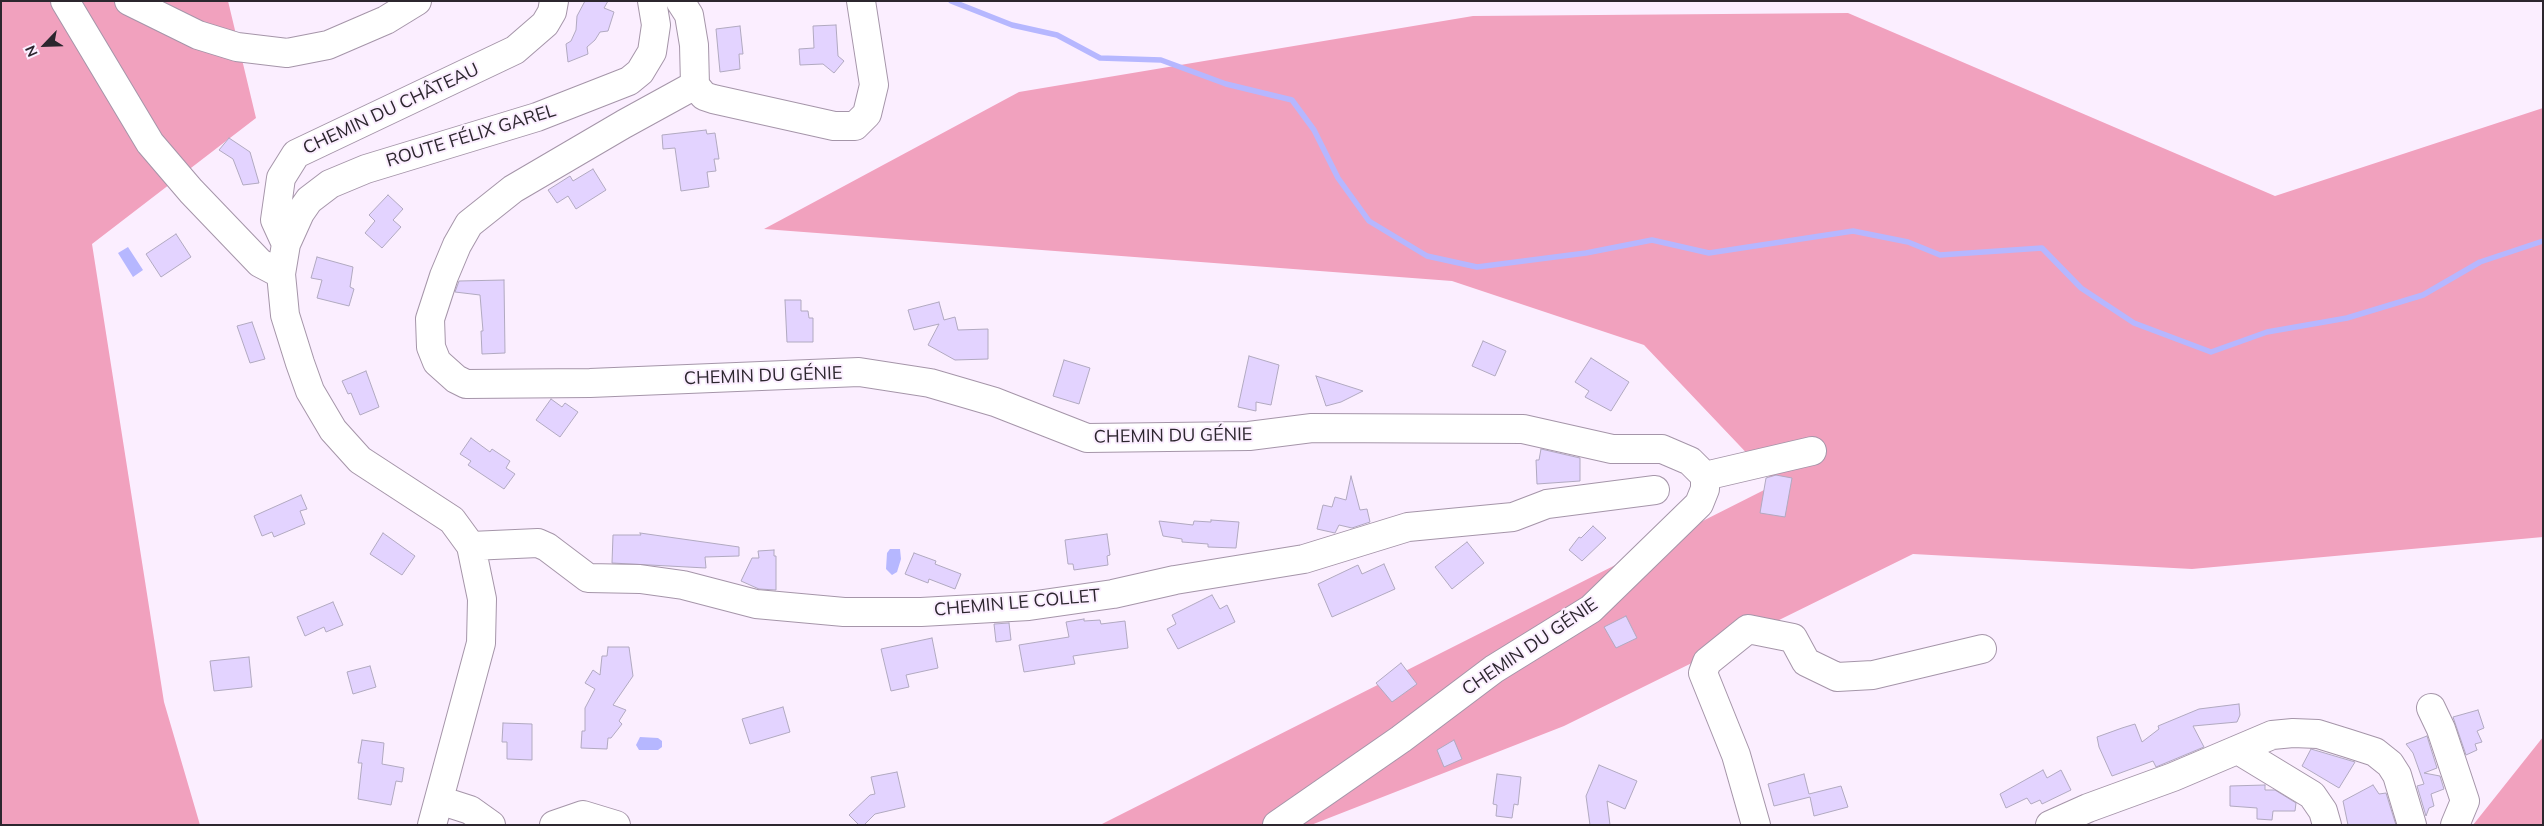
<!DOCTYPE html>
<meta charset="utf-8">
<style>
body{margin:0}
#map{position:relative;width:2544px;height:826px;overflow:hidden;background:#fbeeff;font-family:Mulish,sans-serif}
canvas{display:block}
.frame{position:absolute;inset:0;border:2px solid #2c262e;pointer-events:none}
.north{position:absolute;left:20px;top:20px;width:50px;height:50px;-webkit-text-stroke:4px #fbeeff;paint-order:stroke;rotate:246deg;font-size:14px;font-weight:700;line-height:20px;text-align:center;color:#2c262e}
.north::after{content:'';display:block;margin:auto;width:18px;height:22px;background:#2c262e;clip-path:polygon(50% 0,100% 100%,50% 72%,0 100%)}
</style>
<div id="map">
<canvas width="2544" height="826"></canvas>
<div class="frame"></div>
<div class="north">N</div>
</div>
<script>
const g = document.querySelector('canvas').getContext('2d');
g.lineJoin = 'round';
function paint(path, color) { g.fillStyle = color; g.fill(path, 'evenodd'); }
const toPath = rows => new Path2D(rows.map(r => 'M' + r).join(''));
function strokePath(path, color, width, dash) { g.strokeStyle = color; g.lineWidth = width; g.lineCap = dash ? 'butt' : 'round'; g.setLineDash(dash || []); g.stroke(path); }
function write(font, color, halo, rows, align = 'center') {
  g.font = font + ' Mulish,sans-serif'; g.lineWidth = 4; g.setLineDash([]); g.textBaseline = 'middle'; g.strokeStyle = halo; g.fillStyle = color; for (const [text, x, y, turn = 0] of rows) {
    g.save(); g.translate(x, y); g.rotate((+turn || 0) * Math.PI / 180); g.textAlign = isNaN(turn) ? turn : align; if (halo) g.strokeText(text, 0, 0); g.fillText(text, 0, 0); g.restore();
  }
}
paint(toPath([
 [1,1,228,1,256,118,92,244,164,702,200,825,1,825],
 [1848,13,2275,196,2543,108,2543,537,2192,569,1913,554,1564,726,1311,825,1100,825,1776,484,1644,345,1452,281,764,229,1019,92,1473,16],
 [2543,737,2543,825,2473,825]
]), '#f1a1be');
paint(toPath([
 [128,247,143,270,133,277,118,253],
 [890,549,900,549,901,559,897,572,892,575,886,569,887,553],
 [640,737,658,738,662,741,662,747,658,750,639,750,636,745]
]), '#b6b7ff');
strokePath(toPath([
 [951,1,1012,25,1057,35,1100,58,1161,60,1226,84,1292,100,1314,130,1338,178,1369,221,1427,256,1477,267,1586,253,1652,240,1709,253,1853,231,1908,242,1940,255,2042,248,2081,288,2134,323,2211,352,2267,332,2347,318,2423,295,2480,262,2543,241]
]), '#b6b7ff', 5.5);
const building = toPath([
 [585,1,608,1,604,8,614,12,608,31,600,32,595,40,587,47,588,54,568,62,566,44,571,41,576,30,577,16,585,1],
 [836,25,838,56,844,61,834,73,823,64,800,65,799,49,814,48,813,26,836,25],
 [740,26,743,54,739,54,740,69,720,72,716,29,740,26],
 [706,130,707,134,715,133,719,159,714,159,716,171,707,172,709,187,681,191,675,148,663,149,662,135,706,130],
 [229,138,250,152,259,183,243,185,233,159,219,150,229,138],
 [593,169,606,190,576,209,568,196,557,203,548,190,570,176,573,181,593,169],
 [388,195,403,209,393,220,401,227,382,248,365,233,375,221,369,215,388,195],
 [176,234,191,257,161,277,146,254,176,234],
 [317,257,353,267,350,287,354,289,349,306,317,298,322,280,311,278,317,257],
 [504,280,505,353,482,354,481,331,483,331,480,295,455,292,459,281,504,280],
 [785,300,801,300,801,311,808,311,809,318,813,318,813,342,787,342,785,300],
 [939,302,944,320,955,317,958,330,988,329,988,359,955,360,928,345,939,324,914,330,908,310,939,302],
 [252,322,265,359,250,363,237,326,252,322],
 [1483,341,1506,351,1495,376,1472,366,1483,341],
 [1249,356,1279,365,1271,405,1256,402,1256,411,1238,407,1249,356],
 [1591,358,1629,382,1611,411,1585,397,1589,391,1575,382,1591,358],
 [1064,360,1090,368,1079,404,1053,396,1064,360],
 [366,371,379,407,360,415,351,393,348,394,342,381,366,371],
 [1316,376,1363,391,1341,402,1326,406,1316,376],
 [551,399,562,407,565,403,578,412,560,437,536,420,551,399],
 [471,438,490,452,492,449,510,461,506,468,515,474,504,489,468,465,471,461,460,454,471,438],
 [1541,449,1580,458,1580,481,1537,484,1536,460,1539,460,1541,449],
 [1776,475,1792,478,1785,517,1760,513,1766,478,1776,475],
 [1351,476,1360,510,1367,509,1370,522,1352,528,1339,525,1335,533,1317,529,1323,505,1332,507,1335,497,1346,500,1351,476],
 [301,495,307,509,300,511,305,524,274,537,272,532,262,536,254,516,301,495],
 [1211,520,1239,522,1236,548,1208,547,1208,544,1182,542,1182,539,1163,536,1159,521,1193,525,1194,521,1211,522,1211,520],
 [1593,526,1606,538,1582,561,1569,550,1579,537,1581,538,1593,526],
 [383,533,415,556,402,575,370,554,383,533],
 [640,533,739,547,739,556,705,557,706,568,612,563,613,535,641,535,640,533],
 [1107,534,1110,555,1107,556,1108,565,1074,570,1073,564,1068,564,1065,540,1107,534],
 [1467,542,1484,563,1452,589,1435,567,1467,542],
 [774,550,774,556,776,556,776,590,759,589,741,581,752,558,759,558,758,551,774,550],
 [914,553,936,561,935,564,961,574,955,589,929,579,928,583,905,574,914,553],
 [1384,564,1395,589,1332,617,1318,584,1358,565,1362,574,1384,564],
 [1212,595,1220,609,1227,605,1235,622,1178,649,1167,629,1176,624,1172,615,1212,595],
 [333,602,343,625,326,632,324,627,305,636,297,617,333,602],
 [1626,616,1637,638,1616,648,1604,627,1626,616],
 [1084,619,1084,621,1100,620,1101,624,1125,621,1128,648,1073,656,1075,664,1024,672,1019,645,1069,637,1066,622,1084,619],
 [1009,623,1011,640,996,642,994,624,1009,623],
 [932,638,938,668,906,675,909,687,891,691,881,649,932,638],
 [608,647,629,647,633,676,613,705,626,710,619,721,622,724,611,738,608,738,607,749,581,748,582,731,585,731,585,708,595,689,585,683,593,670,600,675,602,656,607,656,608,647],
 [249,657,252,687,214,691,210,661,249,657],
 [1401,663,1417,684,1392,702,1376,683,1401,663],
 [370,666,376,687,353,694,347,672,370,666],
 [2239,704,2240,715,2237,722,2193,726,2204,747,2156,767,2153,761,2112,776,2099,747,2097,737,2122,728,2135,724,2142,742,2159,729,2158,726,2199,709,2239,704],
 [783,707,790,732,750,744,742,719,783,707],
 [2478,710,2484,728,2477,731,2482,742,2475,744,2477,750,2466,755,2453,717,2478,710],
 [503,723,532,724,532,760,507,759,507,742,502,742,503,723],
 [2427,736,2437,768,2424,773,2440,776,2444,789,2431,794,2434,806,2429,808,2426,816,2417,786,2424,784,2413,753,2406,744,2427,736],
 [362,740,384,743,382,764,404,768,402,782,396,781,391,805,358,799,362,763,358,763,362,740],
 [1454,740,1462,759,1444,767,1437,750,1454,740],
 [2311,749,2355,762,2339,788,2302,766,2311,749],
 [1599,765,1637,781,1625,809,1607,801,1610,825,1590,825,1586,796,1599,765],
 [2043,770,2047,778,2061,770,2071,790,2042,804,2040,800,2031,804,2027,798,2006,808,2000,794,2043,770],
 [897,772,905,807,875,814,864,825,859,825,849,815,870,795,875,794,871,777,897,772],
 [1497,774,1521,777,1518,805,1514,804,1512,818,1496,816,1497,805,1493,804,1497,774],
 [1804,774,1809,794,1841,786,1848,807,1814,816,1810,797,1774,806,1768,784,1804,774],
 [2265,785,2265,790,2275,790,2296,803,2295,811,2273,811,2272,820,2257,819,2257,808,2230,806,2230,786,2265,785],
 [2373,785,2379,794,2386,793,2396,825,2348,825,2343,801,2373,785]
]);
paint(building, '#e3d3ff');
strokePath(building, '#b1a9c0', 1);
const minor = toPath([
 [65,1,150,143,191,191,260,263,281,274,285,315,300,363,310,391,333,430,360,460,452,520,471,546,482,599,481,643,432,825],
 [129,1,198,35,237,47,287,53,328,45,386,20,417,1],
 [680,1,689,15,694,45,695,85,624,124,513,189,469,224,457,245,444,276,430,319,431,347,437,362,456,379,466,384,590,383,859,372,930,383,995,402,1087,438,1249,436,1312,428,1523,429,1612,449,1662,449,1690,461,1705,476,1705,489,1699,504,1591,609,1494,669,1401,739,1277,825],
 [695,85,704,96,713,99,834,126,855,126,867,114,874,85,861,1],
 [286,244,275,220,281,178,296,154,515,50,545,24,552,12,554,1],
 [281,274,286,244,300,213,309,200,330,184,366,169,537,117,629,81,640,72,652,52,656,25,652,1],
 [1705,476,1812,451],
 [471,546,538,543,547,547,588,578,640,579,683,585,756,604,844,612,921,612,1029,606,1113,594,1175,580,1304,559,1408,527,1513,517,1547,504,1655,490],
 [2431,708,2441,729,2465,801,2455,825],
 [2238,750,2312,795,2323,811,2327,825],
 [439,800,470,810,491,825],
 [554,825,583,815,616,825],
 [1756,825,1736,755,1703,673,1707,662,1748,629,1793,638,1806,662,1837,677,1873,675,1982,649],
 [2050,825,2088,808,2173,777,2272,735,2293,733,2318,734,2347,743,2375,752,2390,764,2397,775,2412,825]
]);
strokePath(minor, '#a595a9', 30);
strokePath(minor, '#fff', 28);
write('18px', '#2c262e', '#fbeeff', [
 ["CHEMIN DU CHÂTEAU",391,109,-25],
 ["ROUTE FÉLIX GAREL",471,136,-17],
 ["CHEMIN DU GÉNIE",763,376,-2],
 ["CHEMIN DU GÉNIE",1173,436,-1],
 ["CHEMIN LE COLLET",1017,603,-5],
 ["CHEMIN DU GÉNIE",1530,647,-34]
]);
</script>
